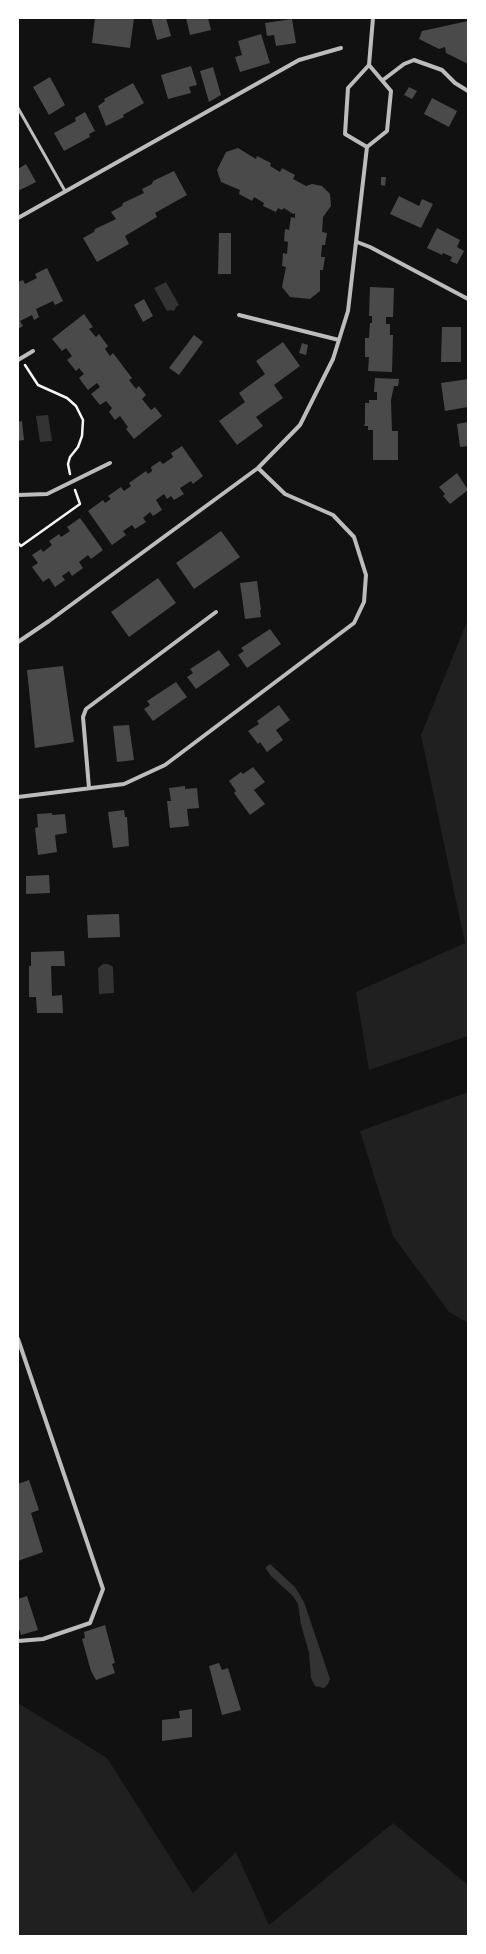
<!DOCTYPE html>
<style>
body{margin:0}
#map{position:relative;width:486px;height:1954px;overflow:hidden;background:#111;font-family:"Varela Round",sans-serif}
canvas{display:block}
.frame{position:absolute;inset:0;border:19px solid #fff;pointer-events:none}
</style>
<div id="map">
<canvas width="486" height="1954"></canvas>
<div class="frame"></div>
</div>
<script>
const g = document.querySelector('canvas').getContext('2d');
g.lineJoin = 'round';
function paint(path, color) { g.fillStyle = color; g.fill(path, 'evenodd'); }
const toPath = rows => new Path2D(rows.map(r => 'M' + r).join(''));
function strokePath(path, color, width, dash) { g.strokeStyle = color; g.lineWidth = width; g.lineCap = dash ? 'butt' : 'round'; g.setLineDash(dash || []); g.stroke(path); }
paint(toPath([
 [468,619,468,1036,369,1070,356,992,465,943,421,735],
 [468,1092,468,1323,449,1312,393,1236,360,1131],
 [18,1703,107,1758,193,1893,236,1852,269,1925,393,1823,468,1885,468,1936,18,1936]
]), '#202020');
paint(toPath([
 [166,282,179,305,176,307,174,311,170,310,167,311,154,288],
 [48,415,52,441,40,442,36,416],
 [103,964,108,964,113,967,114,993,99,994,98,968],
 [270,1564,295,1587,304,1602,330,1679,328,1684,324,1688,315,1686,311,1678,309,1652,301,1625,298,1604,293,1596,271,1576,266,1569,266,1567]
]), '#333');
paint(toPath([
 [95,18,134,18,130,48,92,43],
 [151,18,166,18,171,36,157,40],
 [186,18,208,18,211,30,190,35],
 [292,19,296,43,276,46,274,35,267,36,265,23],
 [468,21,468,64,446,53,445,47,439,49,419,39,422,31],
 [261,34,270,63,240,72,235,57,242,55,238,41],
 [191,66,197,85,189,87,191,93,168,99,161,75],
 [213,67,221,95,209,102,200,71],
 [50,77,65,105,49,115,33,87],
 [133,83,144,103,123,115,124,117,106,126,98,106,105,101,104,99],
 [409,87,417,91,412,99,404,95],
 [432,98,457,111,449,127,424,114],
 [85,112,95,131,89,134,90,137,64,151,54,133,76,121,75,118],
 [238,148,256,159,257,156,271,163,270,166,280,172,282,168,295,175,293,179,306,186,312,184,322,186,330,194,331,206,323,217,322,232,327,233,325,245,322,245,321,257,325,257,323,270,320,270,320,291,310,299,290,297,282,287,286,267,282,266,283,253,287,254,288,242,284,241,285,229,289,230,291,217,295,218,295,213,293,214,284,208,282,210,278,208,276,212,263,206,264,203,254,197,252,201,239,194,240,190,221,182,217,170,226,152],
 [26,164,36,182,18,191,18,169],
 [174,171,187,195,155,213,157,217,125,236,129,244,97,262,83,238,94,232,95,229,116,219,111,212,122,206,123,203,144,193,142,189,152,184,153,181],
 [381,177,386,177,385,186,381,185],
 [399,196,419,206,422,199,433,204,421,228,390,214],
 [437,228,460,240,457,247,464,251,457,264,450,261,452,257,443,253,442,255,427,248],
 [219,233,231,233,231,274,218,274],
 [47,268,63,301,55,305,53,301,36,309,39,317,34,320,32,315,20,321,23,326,18,329,18,282,23,280,25,284,37,278,35,274],
 [370,287,394,288,393,317,386,317,386,324,390,324,390,335,393,335,392,372,368,371,369,357,365,357,365,338,369,338,370,323,372,323,372,316,369,316],
 [144,299,153,316,143,322,134,305],
 [84,314,93,327,89,329,96,337,99,334,108,346,105,349,110,356,113,353,132,378,129,380,136,389,139,386,146,395,142,399,151,410,155,407,162,416,134,439,126,429,128,427,120,416,115,420,109,412,112,408,106,401,100,405,91,394,100,387,97,383,88,390,79,378,84,374,79,368,76,371,67,360,72,356,66,348,62,351,52,339],
 [442,327,461,327,461,362,441,362],
 [194,335,203,342,179,375,169,368],
 [283,342,300,366,274,385,283,398,256,417,263,426,237,445,219,421,245,402,239,393,265,374,256,361],
 [302,343,308,345,306,355,299,353],
 [375,378,399,379,398,386,394,386,391,400,392,431,398,431,398,460,373,460,373,430,368,430,368,426,364,426,365,423,365,403,369,403,369,400,377,400,377,392,374,392],
 [468,379,468,407,445,411,441,383],
 [22,421,24,440,18,441,18,422],
 [468,422,468,446,460,447,457,424],
 [182,446,203,476,193,484,191,481,180,488,184,494,174,500,171,496,167,499,164,494,156,500,162,510,153,516,150,512,143,518,146,522,135,529,132,525,123,531,126,535,112,545,88,511,103,500,105,503,111,499,108,496,121,487,124,491,131,486,129,483,146,471,148,474,152,471,151,467,160,461,163,464,173,457,171,453],
 [457,473,468,490,450,504,443,496,445,494,439,487],
 [80,518,103,550,91,559,88,555,79,562,83,568,72,576,69,571,62,576,65,580,55,587,49,578,43,582,32,567,38,563,32,555,41,549,43,552,52,545,49,541,59,534,61,537,70,531,67,527],
 [221,531,240,557,194,589,176,563],
 [158,578,176,603,129,637,111,612],
 [257,581,261,610,260,610,261,617,245,619,240,583],
 [270,629,281,644,247,668,238,655,244,651,241,648],
 [219,650,230,665,196,689,187,677,193,673,190,669],
 [63,666,74,742,35,748,27,670],
 [176,682,187,697,153,721,144,709,150,705,147,701],
 [279,705,290,720,276,730,283,740,267,752,260,742,258,744,248,731,259,724,257,721],
 [129,725,134,760,117,762,113,726],
 [253,767,265,782,254,790,265,804,250,815,234,793,236,791,229,781,241,772,243,774],
 [185,786,185,789,197,788,199,808,187,809,189,826,170,828,167,801,171,801,169,788],
 [124,810,125,817,127,817,129,846,113,848,108,812],
 [52,813,52,815,65,814,67,833,55,835,57,852,38,855,35,828,38,827,37,814],
 [49,875,50,893,26,894,26,876],
 [119,914,120,937,88,938,87,915],
 [64,951,65,966,51,966,52,996,62,995,63,1013,37,1013,36,997,29,997,29,966,31,966,31,952],
 [29,1480,39,1510,31,1513,43,1552,18,1561,18,1484],
 [27,1596,38,1630,21,1635,18,1626,18,1599],
 [105,1625,115,1663,112,1664,115,1673,96,1680,91,1671,82,1639,85,1638,84,1632],
 [219,1663,222,1670,228,1668,241,1710,222,1715,209,1666],
 [192,1709,192,1737,162,1741,162,1720,180,1718,179,1711]
]), '#4a4a4a');
strokePath(toPath([
 [25,365,38,385,67,398,76,406,83,420,82,436,78,447,70,457,68,464,70,474],
 [18,543,21,546,80,504,75,490]
]), '#f5f5f5', 2.5);
strokePath(toPath([
 [18,108,65,191]
]), '#bcbcbc', 3);
strokePath(toPath([
 [383,80,404,64,414,60,442,70,455,83,468,91],
 [367,147,345,134,348,88,369,65,373,18],
 [18,218,299,60,341,48],
 [357,242,370,247,468,299],
 [239,315,339,340],
 [18,360,33,351],
 [18,495,47,494,110,463],
 [18,642,49,621,258,468,300,425,333,359,348,311,367,147,387,131,391,91,369,65],
 [89,788,83,717,86,709,216,612],
 [18,797,124,784,165,765,354,623,364,602,366,575,354,537,333,515,285,494,258,468],
 [18,1339,103,1589,90,1623,43,1639,18,1641]
]), '#bcbcbc', 4);
</script>
